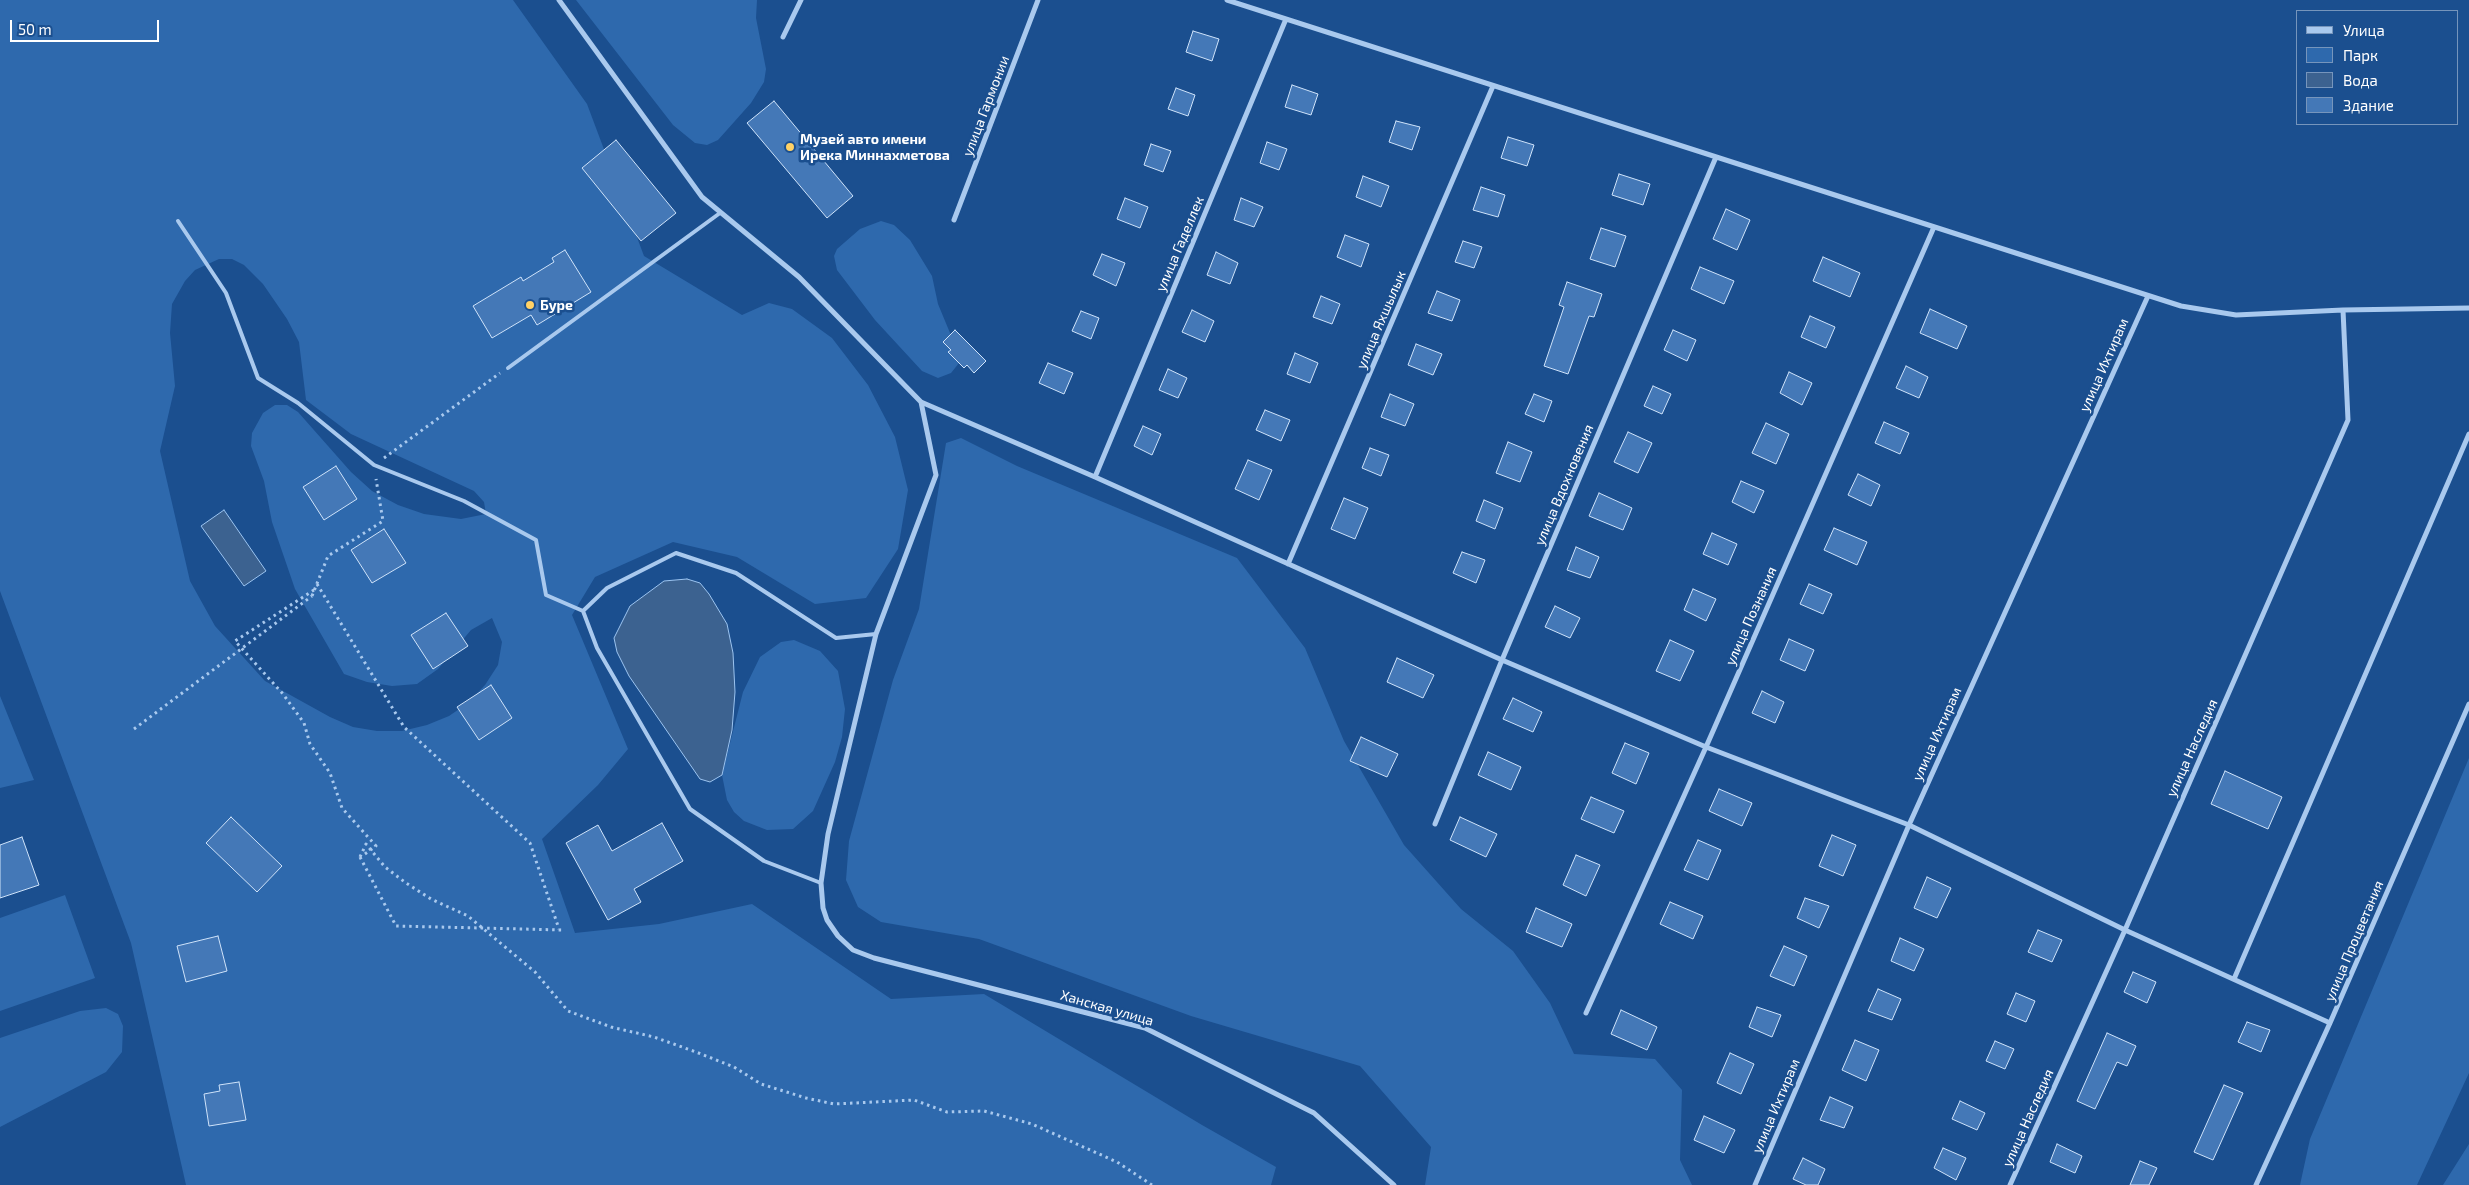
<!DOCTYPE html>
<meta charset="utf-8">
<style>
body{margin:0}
#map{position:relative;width:2469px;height:1185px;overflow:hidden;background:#1b4f8f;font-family:"Exo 2",sans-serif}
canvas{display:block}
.legend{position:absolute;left:2296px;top:10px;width:162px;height:115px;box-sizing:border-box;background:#1b4f8f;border:1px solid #7695bc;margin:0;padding:6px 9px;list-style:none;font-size:15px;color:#fff}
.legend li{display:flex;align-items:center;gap:10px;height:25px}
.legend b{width:25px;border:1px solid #7695bc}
.scale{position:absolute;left:10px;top:20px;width:149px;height:22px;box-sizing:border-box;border:2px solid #fff;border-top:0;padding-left:6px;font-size:15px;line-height:18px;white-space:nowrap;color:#fff;-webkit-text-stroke:4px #1b4f8f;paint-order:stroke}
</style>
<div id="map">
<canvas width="2469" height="1185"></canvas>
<ul class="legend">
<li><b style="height:6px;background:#a9c9ee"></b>Улица</li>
<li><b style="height:14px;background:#2e69ad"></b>Парк</li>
<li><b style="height:14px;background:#3c6290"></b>Вода</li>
<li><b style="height:14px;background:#4478b7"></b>Здание</li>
</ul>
<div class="scale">50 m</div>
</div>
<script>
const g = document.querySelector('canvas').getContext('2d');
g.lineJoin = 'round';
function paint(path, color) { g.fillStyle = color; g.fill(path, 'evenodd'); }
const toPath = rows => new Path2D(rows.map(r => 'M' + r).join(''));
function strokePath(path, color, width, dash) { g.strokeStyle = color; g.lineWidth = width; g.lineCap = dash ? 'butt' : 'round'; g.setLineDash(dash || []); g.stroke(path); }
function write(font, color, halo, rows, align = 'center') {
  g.font = font + ' "Exo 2",sans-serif'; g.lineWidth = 5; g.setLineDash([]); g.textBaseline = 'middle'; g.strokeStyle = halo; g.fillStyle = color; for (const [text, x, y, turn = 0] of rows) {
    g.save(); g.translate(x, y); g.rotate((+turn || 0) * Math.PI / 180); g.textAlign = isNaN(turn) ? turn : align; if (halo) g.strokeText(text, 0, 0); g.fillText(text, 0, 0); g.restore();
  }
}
paint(toPath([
 [0,0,513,0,587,104,644,256,742,315,769,303,792,309,832,338,868,385,895,437,908,490,898,549,866,598,815,604,737,557,673,542,595,577,572,615,628,749,598,785,542,839,575,933,659,924,752,904,891,999,984,994,1202,1125,1276,1167,1271,1185,186,1185,131,943,0,591],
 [219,259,232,259,244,265,263,284,287,319,299,342,306,400,351,434,474,491,484,502,486,514,461,519,424,514,398,505,372,491,351,472,298,412,287,405,275,405,263,413,252,433,251,446,264,481,272,522,295,589,344,674,367,682,392,686,417,684,438,669,471,630,492,618,502,642,498,665,485,685,468,703,449,716,427,725,402,731,377,731,353,727,330,717,265,681,215,626,190,581,160,451,175,386,170,333,172,304,185,281,195,270],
 [576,0,757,0,756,18,766,69,764,82,751,103,718,140,707,145,695,143,673,125],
 [881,221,894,225,910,240,932,276,938,304,960,357,959,363,951,373,938,378,922,371,875,320,837,270,834,256,837,249,860,229],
 [961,438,1017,466,1237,558,1305,648,1344,741,1404,845,1461,909,1513,951,1550,1003,1574,1054,1655,1059,1682,1090,1680,1160,1692,1185,1425,1185,1431,1147,1360,1066,1191,1016,979,939,881,922,858,907,846,880,849,841,893,680,919,609,946,443],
 [794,640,820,651,838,671,845,709,842,737,835,762,813,811,793,829,767,830,744,821,734,812,727,800,722,775,743,692,760,657,781,642],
 [0,696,34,780,0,788],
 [2469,758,2469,1073,2417,1185,2300,1185,2310,1139],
 [65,895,95,978,0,1011,0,918],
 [106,1008,118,1014,123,1026,122,1052,106,1072,0,1127,0,1038,80,1011],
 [2469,1144,2469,1185,2443,1185]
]), '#2e69ad');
const water = toPath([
 [224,510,266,571,244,586,201,526,224,510],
 [687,579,700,583,709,594,727,624,733,653,735,692,732,730,722,775,710,782,700,779,629,676,617,652,614,638,630,606,664,581,687,579]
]);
paint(water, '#3c6290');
strokePath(water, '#9cc4f0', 1);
const building = toPath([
 [1193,31,1219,39,1212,61,1186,52,1193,31],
 [1292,85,1318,94,1311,115,1285,107,1292,85],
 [1176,88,1195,95,1188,116,1168,109,1176,88],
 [774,101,853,196,827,218,747,123,774,101],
 [1396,121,1420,127,1412,150,1389,142,1396,121],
 [1508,137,1534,145,1527,166,1501,158,1508,137],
 [616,140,676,213,641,241,582,168,616,140],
 [1267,142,1287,149,1279,170,1260,163,1267,142],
 [1151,144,1171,151,1163,172,1144,165,1151,144],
 [1619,174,1650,184,1643,205,1612,195,1619,174],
 [1363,176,1389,186,1381,207,1356,197,1363,176],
 [1481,187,1505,195,1498,217,1473,210,1481,187],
 [1125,198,1148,207,1140,228,1117,219,1125,198],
 [1241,198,1263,207,1254,227,1234,220,1241,198],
 [1726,209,1750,220,1737,250,1713,239,1726,209],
 [1601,228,1626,236,1615,267,1590,259,1601,228],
 [1345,235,1369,244,1361,267,1337,257,1345,235],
 [1463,241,1482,247,1474,268,1455,262,1463,241],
 [565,250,591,292,537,325,531,315,492,338,473,306,521,277,523,281,554,262,552,258,565,250],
 [1216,252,1238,263,1230,284,1207,275,1216,252],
 [1102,254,1125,263,1116,286,1093,275,1102,254],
 [1823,257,1860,273,1850,297,1813,281,1823,257],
 [1700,267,1734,281,1724,304,1691,289,1700,267],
 [1567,282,1602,294,1594,317,1589,316,1568,374,1544,366,1564,307,1559,305,1567,282],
 [1437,291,1460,300,1452,321,1428,313,1437,291],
 [1321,296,1340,304,1332,324,1313,317,1321,296],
 [1930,309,1967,326,1957,349,1920,333,1930,309],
 [1192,310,1214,321,1205,342,1182,332,1192,310],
 [1081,311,1099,318,1091,339,1072,331,1081,311],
 [1810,316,1835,327,1826,348,1801,337,1810,316],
 [955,330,986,361,974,373,967,365,964,368,948,352,951,350,943,342,955,330],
 [1673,330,1696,340,1687,361,1664,350,1673,330],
 [1416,344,1442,354,1433,375,1408,365,1416,344],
 [1295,353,1318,363,1310,383,1287,374,1295,353],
 [1048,363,1073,373,1064,394,1039,383,1048,363],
 [1906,366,1928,377,1919,398,1896,388,1906,366],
 [1168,369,1187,378,1178,398,1159,390,1168,369],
 [1789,372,1812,383,1802,405,1780,393,1789,372],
 [1653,386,1671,394,1662,414,1644,406,1653,386],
 [1390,394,1414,404,1405,426,1381,417,1390,394],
 [1534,394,1552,401,1544,422,1525,414,1534,394],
 [1265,410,1290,420,1281,441,1256,430,1265,410],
 [1884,422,1909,433,1900,454,1875,443,1884,422],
 [1766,423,1789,434,1776,464,1752,453,1766,423],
 [1143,426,1161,434,1152,455,1134,446,1143,426],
 [1628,432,1652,443,1638,473,1614,462,1628,432],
 [1508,442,1532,452,1520,482,1496,473,1508,442],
 [1370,448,1389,455,1381,476,1362,468,1370,448],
 [1248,460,1272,470,1259,500,1235,489,1248,460],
 [336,466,357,499,324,520,303,487,336,466],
 [1858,474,1880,485,1871,506,1848,495,1858,474],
 [1741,481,1764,491,1754,513,1732,502,1741,481],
 [1599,493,1632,508,1623,530,1589,516,1599,493],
 [1344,498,1368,508,1355,539,1331,529,1344,498],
 [1484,500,1503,508,1495,529,1476,521,1484,500],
 [1834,528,1867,542,1857,565,1824,550,1834,528],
 [384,529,406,563,372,583,351,550,384,529],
 [1712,533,1737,544,1728,565,1703,554,1712,533],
 [1576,547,1599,557,1590,578,1567,570,1576,547],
 [1462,552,1485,560,1476,583,1453,573,1462,552],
 [1809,584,1832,594,1823,614,1800,604,1809,584],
 [1693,589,1716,599,1706,621,1684,610,1693,589],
 [1555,606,1580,618,1570,638,1545,627,1555,606],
 [446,613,468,646,433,669,411,635,446,613],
 [1789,639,1814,650,1805,671,1780,660,1789,639],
 [1670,640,1694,651,1680,681,1656,671,1670,640],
 [1397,658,1434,675,1423,698,1387,682,1397,658],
 [491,685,512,718,479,740,457,707,491,685],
 [1762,691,1784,702,1775,723,1752,713,1762,691],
 [1513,698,1542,712,1533,732,1503,719,1513,698],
 [1361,737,1398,754,1387,777,1350,761,1361,737],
 [1625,743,1649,753,1636,784,1612,773,1625,743],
 [1488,752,1521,767,1511,790,1478,775,1488,752],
 [2225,771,2282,797,2268,829,2211,804,2225,771],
 [1719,789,1752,803,1742,826,1709,811,1719,789],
 [1591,797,1624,811,1614,833,1581,819,1591,797],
 [231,817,282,866,257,892,206,843,231,817],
 [1460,817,1497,834,1486,857,1450,840,1460,817],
 [662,823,683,861,634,889,641,902,608,920,566,843,598,825,612,851,662,823],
 [1832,835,1856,845,1843,876,1819,866,1832,835],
 [22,837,39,885,0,898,0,845,22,837],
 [1698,840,1721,850,1708,880,1684,870,1698,840],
 [1576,855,1600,865,1586,896,1563,885,1576,855],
 [1927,877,1951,888,1937,918,1914,908,1927,877],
 [1805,898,1829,906,1819,928,1797,918,1805,898],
 [1670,902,1703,916,1693,939,1660,924,1670,902],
 [1536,908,1572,924,1562,947,1526,932,1536,908],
 [2038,930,2062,940,2052,962,2028,952,2038,930],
 [218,936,227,971,186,982,177,946,218,936],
 [1900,938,1924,949,1914,971,1891,961,1900,938],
 [1784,946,1807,956,1794,986,1770,976,1784,946],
 [2133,972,2156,982,2147,1003,2124,992,2133,972],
 [1878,989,1901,999,1892,1020,1868,1011,1878,989],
 [2016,993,2035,1001,2026,1022,2007,1014,2016,993],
 [1757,1007,1781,1015,1772,1037,1749,1027,1757,1007],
 [1621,1010,1657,1027,1647,1050,1611,1034,1621,1010],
 [2247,1022,2270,1030,2261,1052,2238,1042,2247,1022],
 [2107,1033,2136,1046,2127,1066,2117,1062,2095,1109,2077,1101,2107,1033],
 [1855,1040,1879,1050,1866,1081,1842,1070,1855,1040],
 [1995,1041,2014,1049,2005,1069,1986,1061,1995,1041],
 [1730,1053,1754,1064,1741,1094,1717,1083,1730,1053],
 [239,1082,246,1120,209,1126,204,1094,220,1091,219,1085,239,1082],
 [2224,1085,2243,1093,2213,1160,2194,1152,2224,1085],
 [1830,1097,1853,1107,1844,1128,1820,1120,1830,1097],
 [1960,1101,1985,1113,1977,1130,1952,1119,1960,1101],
 [1704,1116,1735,1130,1724,1153,1694,1140,1704,1116],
 [2057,1144,2082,1156,2075,1173,2050,1162,2057,1144],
 [1943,1148,1966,1158,1956,1180,1934,1168,1943,1148],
 [1803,1158,1825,1169,1818,1185,1806,1185,1793,1179,1803,1158],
 [2140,1161,2157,1168,2149,1185,2130,1185,2140,1161]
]);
paint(building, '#4478b7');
strokePath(building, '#cfe3fa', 1);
strokePath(toPath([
 [384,458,500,373],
 [317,584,404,727,530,843,559,929],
 [314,590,235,641,283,694,304,723,310,744,330,773,342,808,376,846,362,856],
 [312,596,328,556,383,521,376,479],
 [360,857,366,844,385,867,406,883,431,899,468,916,535,972,568,1011,611,1027,654,1037,696,1052,734,1067,761,1084,806,1098,834,1104,914,1100,947,1112,984,1111,1032,1124,1117,1162,1152,1185],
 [360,857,396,926,563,930]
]), '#a9c9ee', 3, [2.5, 4]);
strokePath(toPath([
 [178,221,226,293,258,378,298,403,374,465,464,501,536,540,546,595,583,611],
 [508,368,720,213],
 [821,883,764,861,690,809,597,648,583,611,607,588,676,553,736,573,836,638,876,634]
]), '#a9c9ee', 4);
strokePath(toPath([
 [559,0,702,197,799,277,921,402,936,475,876,634,828,834,821,883,823,908,827,920,838,936,853,950,874,958,1145,1028,1314,1113,1394,1185],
 [1227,0,2181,306,2236,315,2343,310,2469,308],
 [783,37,801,0],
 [954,220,1038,0],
 [921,402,1095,477,1502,660,1706,747,1909,825,2125,930,2330,1023],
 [1095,477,1286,19],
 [1288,564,1493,86],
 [1435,824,1502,660,1716,157],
 [2234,979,2469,434],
 [1586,1013,1706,747,1934,227],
 [1755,1185,1909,825,2148,296],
 [2010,1185,2125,930,2348,420,2343,310],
 [2256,1185,2330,1023,2469,704]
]), '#a9c9ee', 5);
strokePath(toPath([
 [134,729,312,596]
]), '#a9c9ee', 3, [2.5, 4]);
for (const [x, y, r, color] of [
 [790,147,5,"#ffd166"],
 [530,305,5,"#ffd166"]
]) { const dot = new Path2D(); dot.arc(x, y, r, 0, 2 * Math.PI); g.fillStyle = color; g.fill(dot); strokePath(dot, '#1b4f8f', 2); }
write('14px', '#fff', '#1b4f8f', [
 ["улица Гармонии",986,106,-69],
 ["улица Гаделлек",1180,244,-67],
 ["улица Яхшылык",1381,320,-67],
 ["улица Ихтирам",2104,365,-66],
 ["улица Вдохновения",1564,485,-67],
 ["улица Познания",1751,616,-66],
 ["улица Ихтирам",1937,734,-66],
 ["улица Наследия",2192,748,-66],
 ["улица Процветания",2354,941,-67],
 ["Ханская улица",1107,1008,16],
 ["улица Ихтирам",1776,1106,-67],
 ["улица Наследия",2028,1118,-66]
]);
write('bold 14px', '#fff', '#1b4f8f', [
 ["Музей авто имени",800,139],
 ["Ирека Миннахметова",800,155],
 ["Буре",540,305]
], 'left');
</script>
